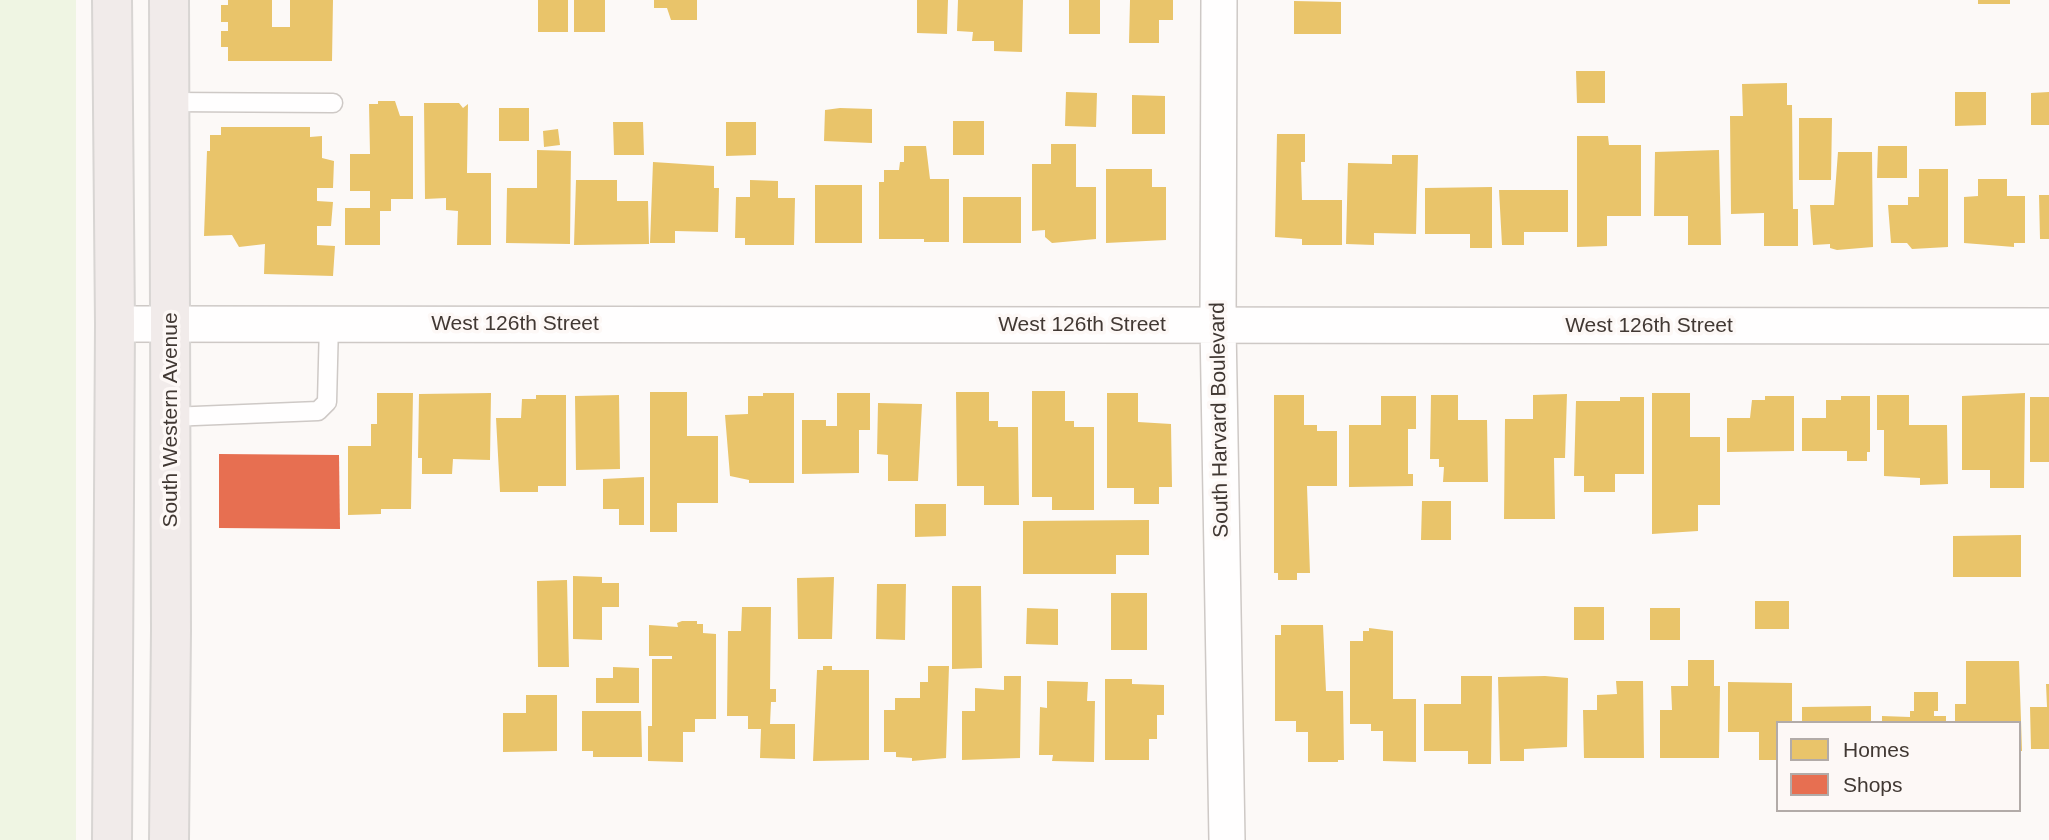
<!DOCTYPE html>
<style>
body{margin:0}
#map{position:relative;width:2049px;height:840px;overflow:hidden;background:#fcf9f7;font-family:Helvetica,sans-serif}
canvas{display:block}
.legend{position:absolute;left:1776px;top:721px;width:245px;height:91px;box-sizing:border-box;background:#fdf8f6;border:2px solid #b2aba8;margin:0;padding:9px 12px;list-style:none;font-size:21px;color:#413833}
.legend li{display:flex;align-items:center;gap:14px;height:35px}
.legend b{width:35px;border:2px solid #b2aba8}
</style>
<div id="map">
<canvas width="2049" height="840"></canvas>
<ul class="legend">
<li><b style="height:19px;background:#e9c46a"></b>Homes</li>
<li><b style="height:19px;background:#e76f51"></b>Shops</li>
</ul>
</div>
<script>
const g = document.querySelector('canvas').getContext('2d');
g.lineJoin = 'round';
function paint(path, color) { g.fillStyle = color; g.fill(path, 'evenodd'); }
const toPath = rows => new Path2D(rows.map(r => 'M' + r).join(''));
function strokePath(path, color, width, dash) { g.strokeStyle = color; g.lineWidth = width; g.lineCap = dash ? 'butt' : 'round'; g.setLineDash(dash || []); g.stroke(path); }
function write(font, color, halo, rows, align = 'center') {
  g.font = font + ' Helvetica,sans-serif'; g.lineWidth = 7; g.setLineDash([]); g.textBaseline = 'middle'; g.strokeStyle = halo; g.fillStyle = color; for (const [text, x, y, turn = 0] of rows) {
    g.save(); g.translate(x, y); g.rotate((+turn || 0) * Math.PI / 180); g.textAlign = isNaN(turn) ? turn : align; if (halo) g.strokeText(text, 0, 0); g.fillText(text, 0, 0); g.restore();
  }
}
paint(toPath([
 [0,0,76,0,76,840,0,840]
]), '#eff5e3');
paint(toPath([
 [228,0,272,0,272,27,290,27,290,0,333,0,332,61,228,61,228,47,221,47,221,31,228,31,228,22,221,22,221,5,228,5],
 [538,0,568,0,568,32,538,32],
 [574,0,605,0,605,32,574,32],
 [654,0,697,0,697,20,671,20,667,8,654,8],
 [917,0,948,0,947,34,917,33],
 [958,0,1023,0,1022,52,994,51,994,41,972,41,973,32,957,31],
 [1069,0,1100,0,1100,34,1069,34],
 [1130,0,1173,0,1173,20,1159,20,1159,43,1129,43],
 [1978,0,2010,0,2010,4,1978,4],
 [1294,1,1341,2,1341,34,1294,34],
 [1576,71,1605,71,1605,103,1577,103],
 [1787,83,1787,105,1792,105,1793,209,1798,209,1798,246,1764,246,1764,213,1731,214,1730,116,1743,116,1742,84],
 [1066,92,1097,93,1096,127,1065,126],
 [1955,92,1986,92,1986,125,1955,126],
 [2049,92,2049,125,2031,125,2031,93],
 [1132,95,1165,96,1165,134,1132,134],
 [378,101,395,101,400,116,413,116,413,199,391,199,391,211,380,211,380,245,345,245,345,208,370,208,370,191,350,191,350,154,370,154,369,104,378,104],
 [424,103,459,103,463,108,468,104,467,173,491,173,491,245,457,245,458,211,446,210,446,198,425,199],
 [499,108,529,108,529,141,499,141],
 [840,108,872,109,872,143,824,141,825,110],
 [1799,118,1832,118,1831,180,1799,180],
 [953,121,984,121,984,155,953,155],
 [613,122,643,122,644,155,614,155],
 [726,122,756,122,756,155,726,156],
 [221,127,310,127,310,137,322,136,322,158,334,161,333,188,317,188,317,201,333,202,331,226,317,226,317,245,335,246,333,276,264,274,265,244,239,247,232,235,204,236,207,151,210,151,210,135,221,135],
 [558,129,560,145,544,147,543,131],
 [1277,134,1305,134,1305,162,1301,162,1302,200,1342,200,1342,245,1302,245,1302,239,1275,237],
 [1577,136,1608,136,1609,145,1641,145,1641,216,1607,216,1607,246,1577,247],
 [1051,144,1076,144,1076,187,1096,187,1096,239,1052,243,1045,237,1045,230,1032,231,1032,164,1051,164],
 [904,146,926,146,930,179,949,179,949,242,924,242,924,239,879,239,879,182,884,182,884,170,899,170,900,162,904,162],
 [1878,146,1907,146,1907,178,1877,178],
 [537,150,571,151,570,244,506,243,507,188,537,188],
 [1719,150,1721,245,1688,245,1688,216,1654,216,1655,152],
 [1838,152,1872,152,1873,247,1837,250,1830,248,1830,244,1813,245,1810,205,1834,205],
 [1392,155,1418,155,1416,234,1374,233,1374,245,1346,244,1348,163,1392,164],
 [653,162,714,166,714,188,719,188,718,232,675,231,675,243,650,243],
 [1106,169,1152,169,1152,187,1166,187,1166,240,1106,243],
 [1919,169,1948,169,1948,247,1912,249,1907,243,1891,243,1888,205,1908,205,1908,197,1919,197],
 [1978,179,2007,179,2007,196,2025,196,2025,243,2014,243,2014,247,1964,243,1964,197,1978,196],
 [576,180,617,180,617,201,648,201,649,244,574,245],
 [750,180,778,181,778,198,795,198,794,245,745,245,745,238,735,238,736,197,750,197],
 [815,185,862,185,862,243,815,243],
 [1492,187,1492,248,1470,248,1470,234,1425,234,1425,188],
 [1499,190,1568,190,1568,232,1524,232,1524,245,1502,245],
 [2039,195,2049,195,2049,239,2040,239],
 [963,197,1021,197,1021,243,963,243],
 [1032,391,1065,391,1065,421,1074,421,1074,427,1094,427,1094,510,1052,510,1052,497,1032,497],
 [650,392,687,392,687,436,718,436,718,503,677,503,677,532,650,532],
 [956,392,989,392,989,421,998,421,998,427,1018,427,1019,505,984,505,984,486,957,486],
 [377,393,413,393,411,509,381,509,381,514,348,515,348,446,371,446,371,424,377,424],
 [491,393,490,460,453,459,452,474,422,474,422,458,418,458,419,394],
 [763,393,794,393,794,483,749,483,749,480,730,476,725,415,748,414,748,396,763,396],
 [837,393,870,393,870,430,859,430,859,473,802,474,802,420,826,420,826,426,837,426],
 [1107,393,1138,393,1138,422,1171,424,1172,487,1159,487,1159,504,1134,504,1134,488,1107,488],
 [1652,393,1690,393,1690,437,1720,437,1720,505,1698,505,1698,531,1652,534],
 [2025,393,2024,488,1990,488,1990,470,1962,470,1962,396],
 [1567,394,1565,458,1554,458,1555,519,1504,519,1505,419,1533,419,1533,395],
 [536,395,566,395,566,486,538,486,538,492,500,492,496,418,521,418,522,399,536,399],
 [619,395,620,469,576,470,575,396],
 [1274,395,1304,395,1304,425,1317,425,1317,431,1337,431,1337,486,1307,486,1310,573,1297,573,1297,580,1278,580,1278,573,1274,573],
 [1431,395,1458,395,1458,420,1487,420,1488,482,1443,482,1444,467,1439,467,1439,459,1430,459],
 [1877,395,1909,395,1909,425,1947,425,1948,484,1920,485,1920,478,1884,476,1884,430,1877,430],
 [1381,396,1416,396,1416,429,1408,429,1408,474,1413,474,1413,486,1349,487,1349,425,1381,425],
 [1765,396,1794,396,1794,451,1727,452,1727,418,1750,418,1752,400,1765,400],
 [1841,396,1870,396,1870,452,1867,452,1867,461,1847,461,1847,451,1802,451,1802,418,1826,418,1826,400,1841,400],
 [1620,397,1644,397,1644,474,1615,474,1615,492,1584,492,1584,476,1574,476,1576,401,1620,401],
 [2030,397,2049,397,2049,462,2030,462],
 [878,403,922,404,918,481,888,481,888,455,877,454],
 [644,477,644,525,619,525,619,509,603,509,603,479],
 [1422,501,1451,501,1451,540,1421,540],
 [915,504,946,504,946,536,915,537],
 [1149,520,1149,555,1116,555,1116,574,1023,574,1023,521],
 [2021,535,2021,577,1953,577,1953,536],
 [573,576,602,577,602,583,619,583,619,607,602,607,602,640,573,639],
 [834,577,832,639,798,639,797,578],
 [567,580,569,667,538,667,537,581],
 [877,584,906,584,905,640,876,639],
 [952,586,981,586,982,668,952,669],
 [1111,593,1147,593,1147,650,1111,650],
 [1755,601,1789,601,1789,629,1755,629],
 [742,607,771,607,770,689,776,689,776,702,771,702,770,724,795,724,795,759,760,758,761,729,748,729,748,716,727,716,728,631,741,631],
 [1574,607,1604,607,1604,640,1574,640],
 [1027,608,1058,609,1058,645,1026,644],
 [1650,608,1680,608,1680,640,1650,640],
 [682,621,697,621,697,624,703,624,703,633,716,634,716,719,695,719,695,732,683,732,683,762,648,761,648,726,652,726,652,659,672,659,672,656,649,656,649,625,678,627,677,623],
 [1281,625,1323,625,1326,691,1343,691,1344,760,1338,760,1338,762,1308,762,1308,732,1296,732,1296,721,1275,721,1275,635,1281,635],
 [1369,628,1393,631,1393,699,1416,699,1416,762,1383,761,1383,731,1371,731,1371,724,1350,724,1350,641,1363,641,1363,631,1369,631],
 [1688,660,1714,660,1714,686,1720,686,1719,758,1660,758,1660,710,1672,710,1671,686,1688,686],
 [1966,661,2019,661,2022,751,2019,751,2019,723,1955,723,1955,704,1966,704],
 [823,666,832,666,832,670,869,670,869,760,813,761,817,670,823,670],
 [928,666,949,666,946,758,912,761,912,758,896,757,896,752,884,752,884,710,895,710,895,698,920,698,920,682,928,682],
 [613,667,639,668,639,703,596,703,596,678,613,678],
 [1004,676,1021,676,1020,758,962,760,962,711,975,711,975,688,1004,690],
 [1461,676,1492,676,1491,764,1468,764,1468,751,1424,751,1424,704,1461,704],
 [1545,676,1568,678,1567,747,1524,749,1524,761,1500,761,1498,677],
 [1105,679,1132,679,1132,684,1164,685,1164,715,1157,715,1157,739,1149,739,1149,760,1105,760],
 [1047,681,1088,682,1087,701,1095,701,1094,762,1052,761,1053,755,1039,755,1040,707,1047,708],
 [1616,681,1643,681,1644,758,1584,758,1583,710,1597,710,1597,695,1617,694],
 [1728,682,1792,683,1792,723,1778,723,1778,760,1759,760,1759,732,1728,732],
 [2046,684,2049,684,2049,749,2031,749,2030,707,2047,707],
 [1914,692,1938,692,1938,711,1934,711,1934,716,1946,716,1946,723,1882,723,1882,716,1910,717,1910,711,1914,711],
 [526,695,557,695,557,751,503,752,503,713,526,713],
 [1871,706,1871,723,1802,723,1802,707],
 [582,711,641,711,642,757,593,757,593,751,582,751]
]), '#e9c46a');
paint(toPath([
 [219,454,339,455,340,529,219,528]
]), '#e76f51');
const service = toPath([
 [169,102,333,103],
 [170,417,318,411,327,402,329,323]
]);
const minor = toPath([
 [1219,0,1218,325,1227,840],
 [115,324,2049,326]
]);
const primary = toPath([
 [112,0,115,324,112,840],
 [169,840,171,630,169,0]
]);
strokePath(service, '#cec9c6', 21);
strokePath(minor, '#cec9c6', 38);
strokePath(primary, '#d8d5d3', 42);
strokePath(service, '#fffefe', 18);
strokePath(minor, '#fffefe', 35);
strokePath(primary, '#f1ebea', 38);
write('21px', '#413833', '#fdf8f6', [
 ["West 126th Street",515,324],
 ["West 126th Street",1082,325],
 ["West 126th Street",1649,326],
 ["South Western Avenue",171,420,-90],
 ["South Harvard Boulevard",1220,420,-91]
]);
</script>
